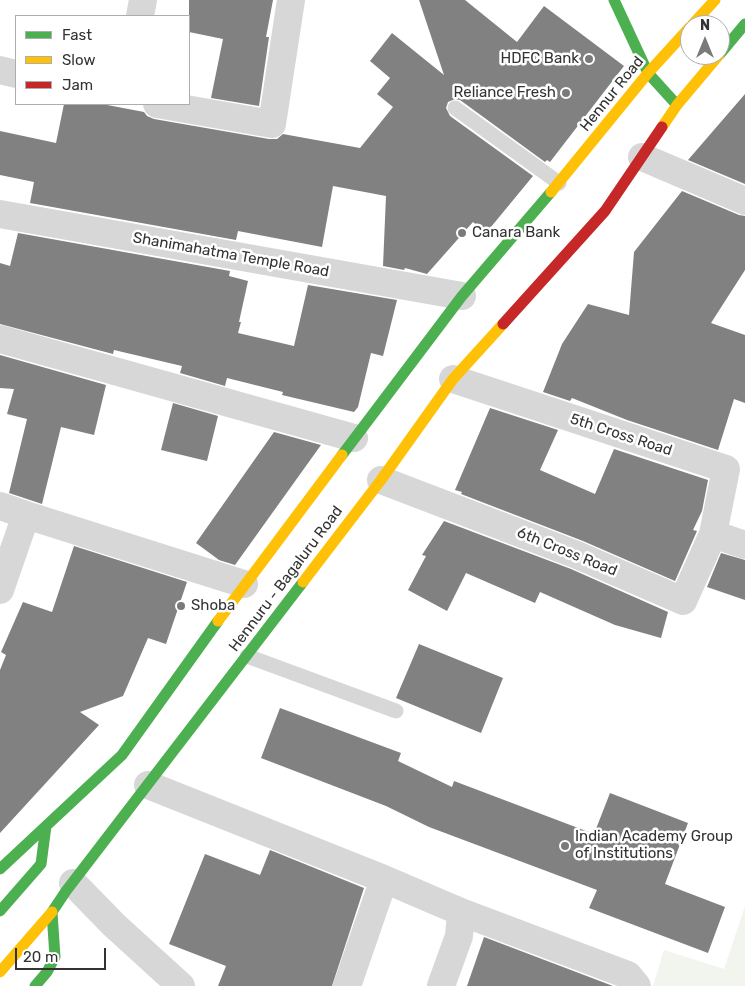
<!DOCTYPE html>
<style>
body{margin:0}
#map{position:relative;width:745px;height:986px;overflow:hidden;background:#fff;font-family:Rubik,sans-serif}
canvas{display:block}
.legend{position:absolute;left:15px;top:15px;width:175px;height:90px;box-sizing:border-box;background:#fff;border:1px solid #adadad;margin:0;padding:6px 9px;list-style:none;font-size:15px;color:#333}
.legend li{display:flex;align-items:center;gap:10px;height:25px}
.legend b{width:25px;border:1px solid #adadad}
.north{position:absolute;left:680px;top:15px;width:50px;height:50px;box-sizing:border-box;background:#fff;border:1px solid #adadad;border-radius:50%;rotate:0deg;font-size:14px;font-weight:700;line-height:20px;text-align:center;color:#333}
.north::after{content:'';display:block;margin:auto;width:18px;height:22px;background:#7a7a7a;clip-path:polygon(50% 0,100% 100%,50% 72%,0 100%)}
.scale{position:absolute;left:15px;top:948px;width:91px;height:22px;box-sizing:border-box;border:2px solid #333;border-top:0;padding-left:6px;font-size:15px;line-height:18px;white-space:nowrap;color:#333;-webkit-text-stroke:4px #fff;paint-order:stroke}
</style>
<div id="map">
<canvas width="745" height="986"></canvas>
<ul class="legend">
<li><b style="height:6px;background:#4caf50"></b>Fast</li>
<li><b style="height:6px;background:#ffc107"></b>Slow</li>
<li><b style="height:6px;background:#c62828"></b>Jam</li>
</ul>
<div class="north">N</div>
<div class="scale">20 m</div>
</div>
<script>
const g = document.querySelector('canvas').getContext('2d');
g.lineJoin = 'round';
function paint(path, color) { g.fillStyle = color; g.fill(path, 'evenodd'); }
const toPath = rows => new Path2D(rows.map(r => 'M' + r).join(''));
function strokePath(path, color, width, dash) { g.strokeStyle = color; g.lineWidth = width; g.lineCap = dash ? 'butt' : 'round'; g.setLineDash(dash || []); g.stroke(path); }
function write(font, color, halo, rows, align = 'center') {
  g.font = font + ' Rubik,sans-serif'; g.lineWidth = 5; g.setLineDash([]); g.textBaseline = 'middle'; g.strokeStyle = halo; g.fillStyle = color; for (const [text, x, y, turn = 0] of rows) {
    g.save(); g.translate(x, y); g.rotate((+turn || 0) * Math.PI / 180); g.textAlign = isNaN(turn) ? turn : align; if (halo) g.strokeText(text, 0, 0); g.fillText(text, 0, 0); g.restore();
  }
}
paint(toPath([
 [745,906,745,986,653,986,664,950,724,969]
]), '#f1f5ed');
paint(toPath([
 [189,0,273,0,266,37,269,37,259,106,211,98,223,39,189,32],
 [419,0,465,0,517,42,544,6,624,66,550,162,547,160,545,162,460,100,455,99,448,102,446,108,450,116,533,176,486,233,473,222,427,274,405,268,404,270,383,266,386,196,333,186,322,247,238,231,236,240,30,203,34,182,0,175,0,131,56,143,64,104,102,104,144,112,147,116,154,119,269,139,277,139,283,134,360,148,393,107,377,94,390,78,370,61,392,33,444,75],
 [745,94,745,184,688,160],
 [682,191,739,215,745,216,745,270,711,323,745,335,745,403,734,399,718,450,627,420,572,398,570,401,543,392,562,344,588,304,629,315,634,252],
 [18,233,230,271,229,276,248,281,239,322,241,322,238,333,294,346,308,285,397,300,383,356,371,353,358,407,354,412,282,395,283,392,227,378,225,386,180,373,182,366,114,350,113,354,0,324,0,263,10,266],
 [0,355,106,385,94,435,61,427,42,504,9,493,27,419,7,414,14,389,0,388],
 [173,403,218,416,207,461,161,450],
 [490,408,558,430,540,470,595,494,614,449,708,480,702,511,693,530,697,531,675,581,583,541,461,494,462,492,455,490],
 [274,432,321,445,235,565,219,560,196,543],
 [444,521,571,569,668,612,661,638,615,625,540,592,535,603,466,573,447,611,408,590,426,556,422,555],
 [74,546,187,582,166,644,148,638,123,696,80,712,99,725,0,833,0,670,6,655,1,652,23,602,52,612],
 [721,553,745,560,745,600,707,587],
 [419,644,503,678,481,733,396,698],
 [280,708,401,753,398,761,452,787,454,781,594,834,610,793,688,823,665,884,725,907,708,953,589,908,597,890,429,827,386,806,261,758],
 [270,850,364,888,332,986,218,986,226,966,169,944,205,854,260,875],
 [484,937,613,986,467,986]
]), '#818181');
strokePath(toPath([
 [455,108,559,183],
 [247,656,396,711]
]), '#d7d7d7', 15);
strokePath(toPath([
 [140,16,143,0],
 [0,70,16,74],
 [157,104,272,124,291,0],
 [642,157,745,201],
 [0,214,462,296],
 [0,339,354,438],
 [381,480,577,555,683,601,713,534,726,469,453,379],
 [0,506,26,515],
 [713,534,745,545],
 [0,590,26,515,244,584],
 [148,785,384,879,461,912,628,975,637,986],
 [73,883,114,925,181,986],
 [347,986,384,879],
 [441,986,459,936,461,912]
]), '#d7d7d7', 28);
strokePath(toPath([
 [614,0,648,73,677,105],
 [720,54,745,24],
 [342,455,462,296,551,192],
 [0,869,122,755,218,621],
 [0,911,41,864,46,826],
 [35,986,47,972,55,957,52,912,66,891,303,582]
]), '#4caf50', 11);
strokePath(toPath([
 [692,25,715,0],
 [662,127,677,105,719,55],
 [551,192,648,73,690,27],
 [303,582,381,480,453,379,503,324],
 [218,621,342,455],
 [0,972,52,912]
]), '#ffc107', 11);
strokePath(toPath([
 [503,324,605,211,662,127]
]), '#c62828', 11);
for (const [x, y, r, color] of [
 [589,59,5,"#7a7a7a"],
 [566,93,5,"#7a7a7a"],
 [462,233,5,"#7a7a7a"],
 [181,606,5,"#7a7a7a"],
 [565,846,5,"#7a7a7a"]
]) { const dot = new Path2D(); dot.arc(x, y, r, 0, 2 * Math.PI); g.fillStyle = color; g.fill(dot); strokePath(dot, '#fff', 2); }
write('15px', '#333', '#fff', [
 ["HDFC Bank",579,59,"right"],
 ["Reliance Fresh",556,93,"right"],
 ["Canara Bank",472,233],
 ["Shoba",191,606],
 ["Indian Academy Group",575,837],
 ["of Institutions",575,854]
], 'left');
write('15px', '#333', '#fff', [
 ["Hennur Road",612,94,-51],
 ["Shanimahatma Temple Road",231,255,10],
 ["5th Cross Road",621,435,18],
 ["6th Cross Road",567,552,22],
 ["Hennuru - Bagaluru Road",286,579,-53]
]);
</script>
